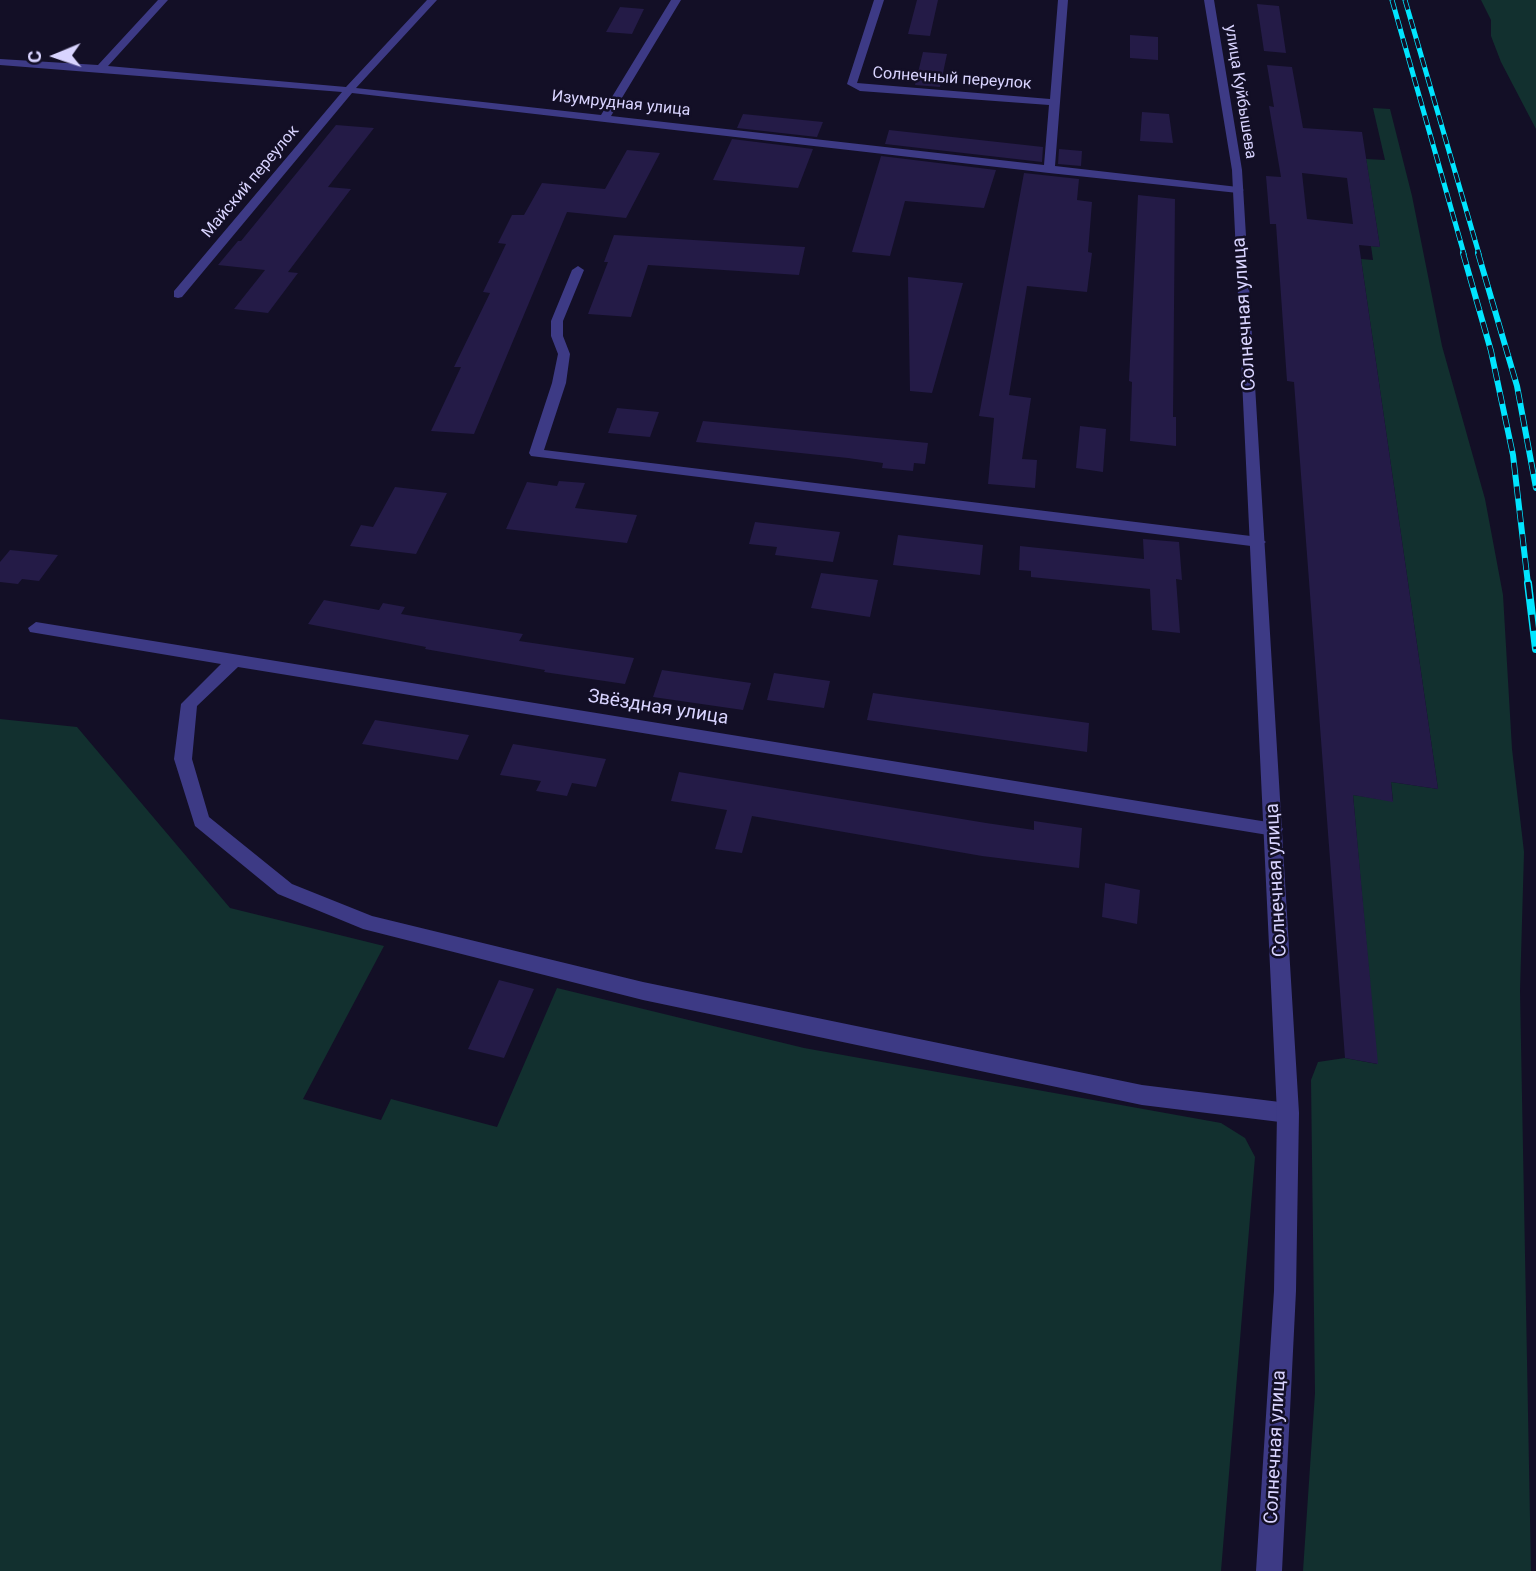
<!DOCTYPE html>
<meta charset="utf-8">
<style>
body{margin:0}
#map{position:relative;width:1536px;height:1571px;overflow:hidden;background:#130f26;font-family:Roboto,sans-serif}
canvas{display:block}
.north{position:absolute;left:21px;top:21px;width:70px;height:70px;-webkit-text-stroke:5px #130f26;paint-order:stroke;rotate:268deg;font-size:19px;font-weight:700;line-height:28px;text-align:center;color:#d9d4ff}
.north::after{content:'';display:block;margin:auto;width:24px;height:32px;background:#d9d4ff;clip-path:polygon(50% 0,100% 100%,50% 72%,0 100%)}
</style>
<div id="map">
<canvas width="1536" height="1571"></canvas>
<div class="north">С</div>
</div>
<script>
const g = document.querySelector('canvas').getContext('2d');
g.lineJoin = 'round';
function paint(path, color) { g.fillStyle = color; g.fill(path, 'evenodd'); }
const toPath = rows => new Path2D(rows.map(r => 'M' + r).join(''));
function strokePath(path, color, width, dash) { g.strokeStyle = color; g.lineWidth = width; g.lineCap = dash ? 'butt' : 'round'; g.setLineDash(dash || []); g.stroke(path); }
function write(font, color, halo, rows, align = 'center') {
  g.font = font + ' Roboto,sans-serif'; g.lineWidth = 5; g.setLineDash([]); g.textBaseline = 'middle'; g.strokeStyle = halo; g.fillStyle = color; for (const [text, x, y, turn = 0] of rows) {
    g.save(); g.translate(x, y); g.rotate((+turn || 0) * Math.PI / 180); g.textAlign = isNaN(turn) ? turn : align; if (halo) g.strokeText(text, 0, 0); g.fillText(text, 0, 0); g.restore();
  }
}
paint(toPath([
 [1481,0,1536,0,1536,129,1501,62,1491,36,1491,20],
 [1373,108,1390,109,1412,196,1442,346,1485,499,1503,595,1512,749,1524,852,1520,991,1531,1571,1303,1571,1315,1393,1311,1080,1318,1062,1345,1058,1377,1064,1353,795,1393,801,1391,782,1438,789,1361,259,1373,260,1371,246,1380,247,1366,159,1385,160],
 [0,719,77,727,230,908,384,946,303,1099,381,1120,391,1099,497,1127,557,988,804,1048,1221,1123,1245,1138,1255,1157,1221,1571,0,1571]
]), '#12302f');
paint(toPath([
 [917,0,938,0,930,36,908,34],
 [1257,4,1279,6,1286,53,1264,51],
 [620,7,644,9,632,34,606,32],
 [1130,35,1158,37,1158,60,1130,58],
 [923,52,947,54,940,87,915,85],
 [1267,65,1292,67,1303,128,1362,132,1380,247,1359,245,1438,789,1391,782,1393,802,1353,795,1378,1064,1345,1058,1294,382,1287,381,1276,224,1270,224,1266,176,1281,177,1269,106,1274,107],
 [1302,173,1347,178,1353,224,1307,219],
 [1142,112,1169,114,1173,143,1140,141],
 [743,114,823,122,817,137,737,128],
 [336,125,374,128,328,187,351,189,288,272,298,273,268,313,234,309,265,270,218,265,238,241,241,241],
 [889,130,1043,147,1042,162,885,144],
 [732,139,813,149,798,188,713,180],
 [1059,149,1082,151,1081,166,1058,164],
 [627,150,660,153,626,218,567,212,474,434,431,431,461,367,454,367,490,293,483,292,506,244,498,243,512,215,524,215,542,183,605,189],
 [881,156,996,170,984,208,905,201,890,256,852,252],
 [1024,173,1079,179,1077,200,1092,202,1088,252,1092,253,1087,292,1027,286,1009,395,1031,398,1022,459,1037,460,1035,488,988,484,994,418,979,416],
 [1138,195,1175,199,1173,417,1176,417,1176,446,1130,441,1132,382,1129,381],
 [614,235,805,247,799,275,648,265,631,317,588,314,608,262,604,262],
 [908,277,963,283,932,393,910,391],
 [617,408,659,412,650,437,608,433],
 [703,421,928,443,925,464,914,463,913,471,882,468,883,463,848,458,696,442],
 [1080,426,1106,429,1103,472,1076,468],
 [559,481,585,483,575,508,637,515,627,543,506,529,527,482,557,486],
 [395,487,447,493,416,554,350,546,361,525,373,527],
 [755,522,840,532,833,562,775,555,777,547,749,544],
 [898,535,983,545,980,575,893,565],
 [1143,539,1179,542,1182,580,1176,579,1180,633,1152,630,1150,589,1031,577,1031,571,1019,570,1020,546,1144,559],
 [10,550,58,555,39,581,22,579,18,584,0,582,0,562],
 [821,573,878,580,870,617,811,608],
 [324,600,379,610,383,603,405,607,401,614,523,634,519,641,634,658,625,684,544,672,545,670,425,649,426,647,308,624],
 [662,670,751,683,743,710,653,697],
 [774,673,830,681,824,708,767,700],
 [873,693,1089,723,1087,752,867,720],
 [375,720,469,735,458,760,362,744],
 [513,744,606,759,596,787,572,783,567,796,536,791,541,781,500,775],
 [679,772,986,823,1034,830,1034,821,1082,828,1079,868,982,856,752,816,742,853,715,849,727,810,671,801],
 [1105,883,1140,890,1137,924,1102,917],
 [499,980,534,989,504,1058,468,1049]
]), '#241b47');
paint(toPath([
 [158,0,168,0,108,66,346,87,427,0,437,0,356,88,601,115,671,0,681,0,611,116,1044,165,1049,105,860,91,847,84,874,0,884,0,857,83,1050,99,1058,0,1068,0,1055,166,1238,187,1244,190,1238,193,1049,173,352,93,182,297,178,298,174,297,174,291,342,92,0,65,0,59,98,65,158,0],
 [578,266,584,270,563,321,563,336,570,354,566,383,544,450,1259,537,1266,542,1259,547,531,456,529,453,552,383,558,354,551,336,551,321,572,270,578,266],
 [36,622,1280,824,1283,829,1280,834,1274,836,238,667,197,706,192,759,209,817,292,884,372,916,643,982,1142,1085,1288,1103,1295,1106,1299,1113,1295,1120,1288,1123,1142,1105,643,1000,363,929,278,894,195,826,174,759,181,704,221,664,30,632,28,628,36,622]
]), '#3d3a85');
paint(toPath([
 [1204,0,1214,0,1242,170,1299,1113,1296,1291,1282,1571,1256,1571,1274,1291,1277,1113,1232,170,1204,0]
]), '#3d3a85');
const railFar2 = toPath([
 [1392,0,1464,254],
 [1405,0,1479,254]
]);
const railFar1 = toPath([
 [1463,253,1491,351,1513,455,1528,584],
 [1478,253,1517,386,1536,488]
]);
const rail = toPath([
 [1528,583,1536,649]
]);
strokePath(railFar2, '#00e5ff', 5);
strokePath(railFar1, '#00e5ff', 6);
strokePath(rail, '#00e5ff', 8);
strokePath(railFar2, '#130f26', 3.5, [10]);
strokePath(railFar1, '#130f26', 4.5, [12]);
strokePath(rail, '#130f26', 5, [16]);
write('16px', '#d9d4ff', '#130f26', [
 ["Солнечный переулок",952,79,4],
 ["улица Куйбышева",1240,92,81],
 ["Изумрудная улица",621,104,6],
 ["Майский переулок",251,182,-50]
]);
write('19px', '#d9d4ff', '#130f26', [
 ["Солнечная улица",1245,314,-94],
 ["Звёздная улица",658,708,9],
 ["Солнечная улица",1277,880,-93],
 ["Солнечная улица",1276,1447,-87]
]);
</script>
